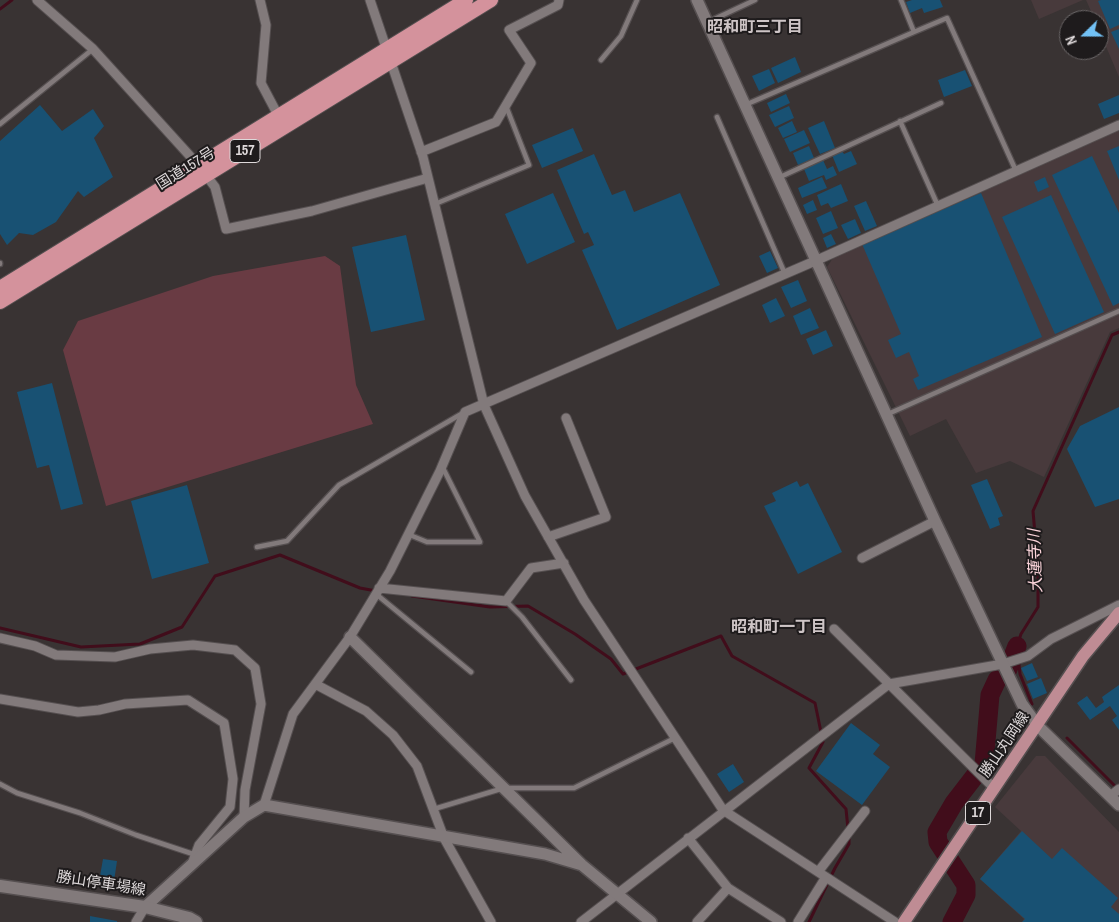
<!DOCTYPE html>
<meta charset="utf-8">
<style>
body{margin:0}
#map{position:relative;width:1119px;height:922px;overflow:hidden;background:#393333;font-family:"Archivo Narrow",sans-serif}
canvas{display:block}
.north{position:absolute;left:1059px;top:10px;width:50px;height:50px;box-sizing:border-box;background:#1e1b1c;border:1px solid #6b6768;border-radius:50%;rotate:248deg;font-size:14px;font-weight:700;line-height:20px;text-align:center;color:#ded9da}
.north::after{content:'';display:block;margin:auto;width:18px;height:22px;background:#72c1f5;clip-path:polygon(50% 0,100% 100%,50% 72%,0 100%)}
</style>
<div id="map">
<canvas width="1119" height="922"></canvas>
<div class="north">N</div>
</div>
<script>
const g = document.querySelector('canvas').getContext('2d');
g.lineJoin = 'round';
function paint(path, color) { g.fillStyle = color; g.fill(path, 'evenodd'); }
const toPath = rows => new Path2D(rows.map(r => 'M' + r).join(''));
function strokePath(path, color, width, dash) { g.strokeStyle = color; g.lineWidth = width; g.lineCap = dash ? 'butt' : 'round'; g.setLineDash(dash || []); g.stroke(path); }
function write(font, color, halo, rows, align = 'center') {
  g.font = font + ' "Archivo Narrow","Noto Sans JP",sans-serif'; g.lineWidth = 4; g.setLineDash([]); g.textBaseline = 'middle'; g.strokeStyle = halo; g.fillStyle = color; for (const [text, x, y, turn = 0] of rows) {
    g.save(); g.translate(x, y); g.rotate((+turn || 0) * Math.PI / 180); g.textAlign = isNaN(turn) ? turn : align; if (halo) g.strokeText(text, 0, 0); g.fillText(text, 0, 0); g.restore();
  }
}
paint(toPath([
 [1031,0,1083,0,1039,19],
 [1086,0,1119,0,1119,77,1099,30,1099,20,1095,20],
 [1119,129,1119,328,1110,332,1044,477,1010,461,976,473,946,419,910,436,827,267,835,255],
 [1036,756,1045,756,1119,832,1119,922,1022,922,1024,919,980,879,1021,831,995,807]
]), '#483a3c');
paint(toPath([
 [325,256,340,266,356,385,373,424,106,506,63,350,78,321,213,276]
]), '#693b43');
strokePath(toPath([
 [0,9,12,0],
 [412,596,490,607,528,606,575,634,611,659,623,674,721,636,732,656,815,703,823,742,809,768,846,809,848,829],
 [0,628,81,647,140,644,182,627,215,576,280,555,360,588,376,591],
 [1032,704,1020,674,1017,646,1021,634,1038,607,1038,569,1033,511,1112,335,1119,332],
 [1067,738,1118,789],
 [809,922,835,868,849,844,849,837]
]), '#410d1b', 3);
strokePath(toPath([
 [952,922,966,895,966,885,938,842,937,832,954,803,984,764,990,695,997,680,1008,669,1017,646]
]), '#410d1b', 19);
paint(toPath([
 [912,0,940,0,943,7,924,13,922,8,910,13,906,2],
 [1101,0,1119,0,1119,25,1110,29,1098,1],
 [1119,29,1119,49,1111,32],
 [795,57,801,72,778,83,771,68],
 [769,69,775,83,759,91,752,76],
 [965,70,972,86,944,97,938,80],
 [786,94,790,103,771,112,767,103],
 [1119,95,1119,113,1104,119,1098,104],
 [40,105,62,131,93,109,104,126,94,138,113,177,84,197,78,191,56,222,33,235,19,233,7,245,0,234,0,141],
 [789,106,794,118,775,127,769,115],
 [792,121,797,132,783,138,778,128],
 [824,121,835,148,820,154,808,128],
 [573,128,583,151,542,168,532,145],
 [804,130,810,143,790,152,784,139],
 [809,146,814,158,798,165,793,153],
 [1119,146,1119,180,1107,151],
 [842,151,844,154,851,151,857,164,839,172,832,155],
 [594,154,612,195,625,190,634,212,680,193,720,285,617,330,582,250,594,245,588,232,584,234,557,170],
 [1092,156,1119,213,1119,303,1113,306,1052,175],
 [823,160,827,169,833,166,837,175,826,180,824,175,809,181,804,169],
 [822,177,827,188,802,198,798,188],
 [1045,177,1049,187,1038,192,1034,182],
 [841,184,848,201,831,208,828,203,821,206,817,195],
 [553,193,575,242,527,264,505,214],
 [981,193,1042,337,918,390,913,379,919,376,909,352,896,358,888,340,901,334,862,244],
 [1051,195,1104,312,1055,334,1002,217],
 [813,200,817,210,807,214,803,205],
 [866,201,877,226,865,231,854,206],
 [831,211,838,228,823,234,816,218],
 [855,219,861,233,848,239,841,225],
 [831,234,836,244,827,248,823,238],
 [406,235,425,320,371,332,352,247],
 [770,251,778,268,767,273,759,256],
 [798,280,807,301,791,308,781,287],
 [776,298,785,316,770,323,762,305],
 [810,308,819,328,801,335,793,316],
 [826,330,833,346,813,355,806,339],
 [52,383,83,504,61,510,49,465,37,468,17,392],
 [1119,407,1119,499,1095,507,1067,449,1080,426],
 [987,479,1003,516,998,518,1000,525,990,529,971,485],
 [797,481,800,487,808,483,842,552,798,574,764,506,776,501,772,493],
 [187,485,209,563,152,579,131,501],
 [1032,663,1038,677,1027,681,1021,668],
 [1041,678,1047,693,1033,699,1027,684],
 [1119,685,1119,730,1112,720,1117,716,1110,706,1090,720,1077,703,1087,696,1096,708,1104,702,1102,697],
 [851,723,880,745,873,754,890,767,862,805,816,771],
 [733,764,744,782,729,792,717,774],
 [1022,831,1052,859,1062,848,1118,898,1111,907,1119,914,1119,922,1022,922,1025,919,980,879],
 [103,859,117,861,113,888,98,887],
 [90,916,117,921,117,922,90,922]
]), '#185173');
const service = toPath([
 [708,22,755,0],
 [914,32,947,18,1016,171],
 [601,60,621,36,637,0],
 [745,105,914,32,901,0],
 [717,117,785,274],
 [900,121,938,206],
 [0,124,93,49],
 [778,178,941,103],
 [435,204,529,165,506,106],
 [0,263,0,264],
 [888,414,1119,311],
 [410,535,427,542,480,542,443,468],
 [257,547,287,541,339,485,463,413],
 [376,594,471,672],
 [506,601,522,617,571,680],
 [0,784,17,793,80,813,136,835,196,855],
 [434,809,504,788,574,788,675,738]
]);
const minor = toPath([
 [37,0,93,49,199,166,215,187,226,229,312,211,428,178],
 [260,0,266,25,261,83,280,119],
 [370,0,423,157,484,405,525,496,584,600,723,810,895,922],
 [421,152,496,122,531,63,509,30,558,5,559,0],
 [548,537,606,517,566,418],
 [862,558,935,521],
 [379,588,506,601,531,568,564,563],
 [834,629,995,789],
 [0,638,35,646,56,655,115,657,150,649,193,645,235,650,255,668,261,704,245,790,244,817],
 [315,684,366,711,393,735,417,766,444,838,491,922],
 [0,699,78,712,99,710,125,704,188,700,224,723,233,779,230,807,199,845,193,861],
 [1110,796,1119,789],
 [264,805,293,714,350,637,390,571,440,471,465,412,815,261,1119,125],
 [688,838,728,888,781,922],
 [818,872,865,811],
 [136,922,145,907],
 [581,922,889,684,1003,664,1028,656,1051,639,1119,605],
 [697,922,728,888],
 [798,922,826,877]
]);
const tertiary = toPath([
 [697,0,935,521,1022,704,1038,726,1119,805],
 [350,637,582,865,651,922],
 [145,907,244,817,264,805,545,854,582,865]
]);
const secondary = toPath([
 [0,886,145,907,189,918,196,922]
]);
const primary = toPath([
 [904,922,1083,656,1119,613]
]);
const trunk = toPath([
 [0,288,466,0],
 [0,302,491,0]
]);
strokePath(service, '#554f50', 7);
strokePath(minor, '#554f50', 11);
strokePath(tertiary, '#554f50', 14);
strokePath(secondary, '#554f50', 15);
strokePath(primary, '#554f50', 15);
strokePath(trunk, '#554f50', 16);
strokePath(service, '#827a7b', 4.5);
strokePath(minor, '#827a7b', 9);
strokePath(tertiary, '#827a7b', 11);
strokePath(secondary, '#827a7b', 12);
strokePath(primary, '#bf8c94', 12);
strokePath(trunk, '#d4929c', 14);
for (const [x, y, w] of [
 [245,151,30],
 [978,813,25]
]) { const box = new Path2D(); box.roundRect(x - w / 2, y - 11.5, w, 23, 4); g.fillStyle = '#1e1b1c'; g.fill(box); strokePath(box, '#ded9da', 1); }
write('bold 14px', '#ded9da', null, [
 ["157",245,151],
 ["17",978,813]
]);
write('15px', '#ded9da', '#1e1b1c', [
 ["国道157号",186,169,-32],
 ["勝山丸岡線",1005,745,-56],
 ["勝山停車場線",101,884,9]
]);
write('bold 16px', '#cec5c6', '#1e1b1c', [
 ["昭和町三丁目",755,28],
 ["昭和町一丁目",779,628]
]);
write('italic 16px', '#fbd4da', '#1e1b1c', [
 ["大蓮寺川",1036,561,-92]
]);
</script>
